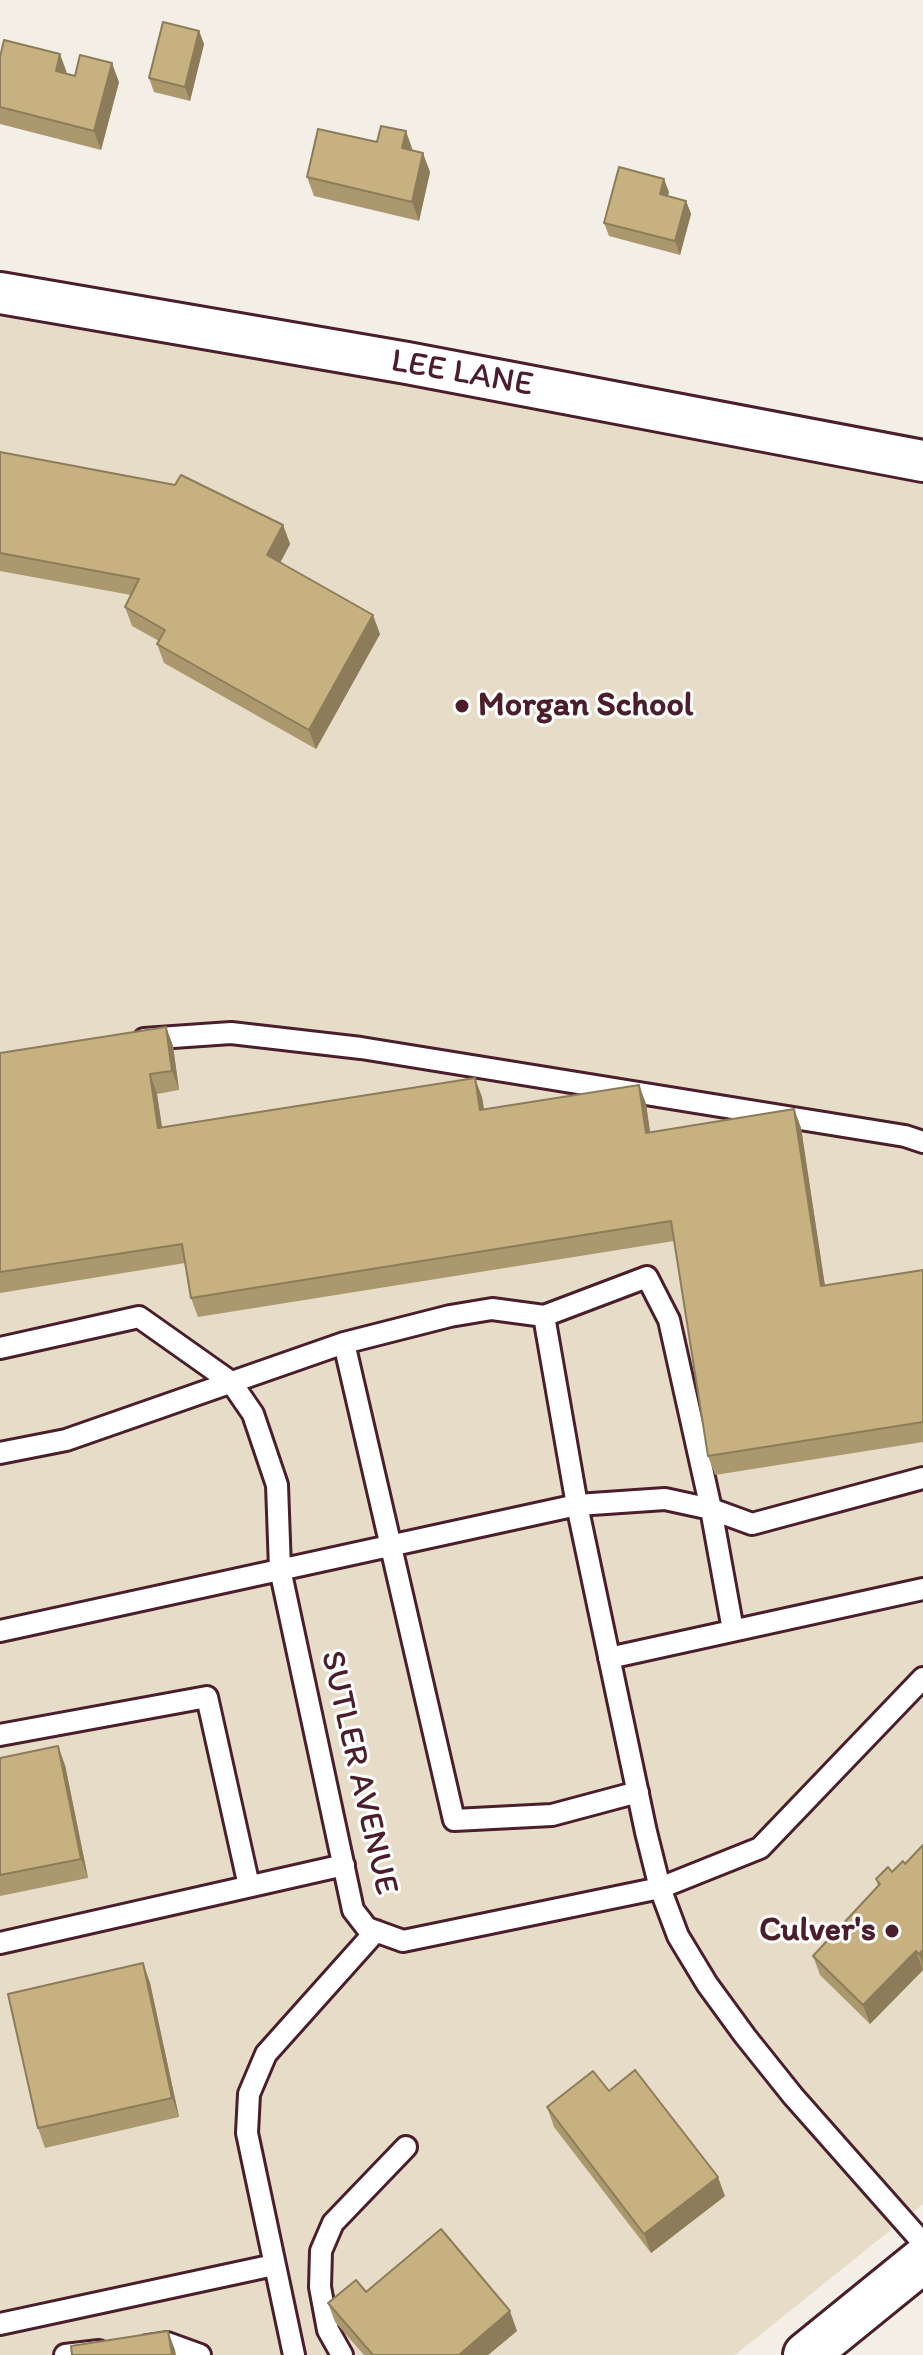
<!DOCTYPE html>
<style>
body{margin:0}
canvas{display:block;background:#f4efe6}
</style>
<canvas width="923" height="2355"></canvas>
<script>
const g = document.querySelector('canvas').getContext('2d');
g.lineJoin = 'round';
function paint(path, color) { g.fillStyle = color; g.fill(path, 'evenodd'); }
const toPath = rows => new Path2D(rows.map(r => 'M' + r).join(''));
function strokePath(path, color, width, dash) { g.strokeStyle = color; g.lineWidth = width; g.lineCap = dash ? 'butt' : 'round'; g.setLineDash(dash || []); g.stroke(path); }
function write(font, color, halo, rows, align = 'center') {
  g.font = font + ' Itim,sans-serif'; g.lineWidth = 6; g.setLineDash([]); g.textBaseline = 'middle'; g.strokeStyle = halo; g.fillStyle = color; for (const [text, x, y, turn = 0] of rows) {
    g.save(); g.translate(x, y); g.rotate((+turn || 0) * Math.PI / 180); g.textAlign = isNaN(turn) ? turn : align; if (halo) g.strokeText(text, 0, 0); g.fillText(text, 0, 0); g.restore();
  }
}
paint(toPath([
 [0,317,103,325,923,477,923,2204,735,2355,0,2355]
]), '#e7dcc7');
const lane = toPath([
 [144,1039,231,1033,361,1048,905,1136,923,1142],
 [544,1316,577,1505,646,1832,660,1888,678,1936,707,1984,745,2036,793,2096,923,2243],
 [344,1343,454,1820,552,1815,638,1792],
 [0,1348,139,1317,231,1382,253,1414,277,1485,280,1569,353,1910,367,1928,403,1941,660,1888,760,1848,923,1678],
 [0,1453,66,1440,344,1343,450,1316,492,1309,544,1316,647,1277,669,1320,711,1509,733,1630],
 [0,1631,577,1505,665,1499,711,1509,752,1524,923,1478],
 [609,1658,923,1589],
 [0,1735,207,1697,249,1886],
 [0,1943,344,1865],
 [0,2324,274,2265],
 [147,2346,167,2343,200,2355],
 [65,2355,99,2351],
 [294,2355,247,2133,249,2094,266,2054,376,1931],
 [342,2355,328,2330,320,2287,321,2251,333,2223,406,2147]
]);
const street = toPath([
 [0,293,407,363,923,461]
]);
const secondary = toPath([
 [806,2355,923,2260]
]);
strokePath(lane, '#4a1f2b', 26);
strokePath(street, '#4a1f2b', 46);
strokePath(secondary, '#4a1f2b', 50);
strokePath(lane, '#fff', 20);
strokePath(street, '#fff', 40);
strokePath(secondary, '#fff', 44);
paint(toPath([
 [199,31,204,44,190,101,154,92,149,78],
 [0,57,75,76,119,82,101,150,0,124],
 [430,172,419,221,314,196,307,177],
 [669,192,668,196,686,201,691,214,680,255,609,236,604,223],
 [0,452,283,525,290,544,280,563,380,634,316,749,164,663,157,644,159,641,132,626,125,607,131,595,0,571],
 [166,1027,173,1046,179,1090,157,1094,162,1128,482,1097,484,1110,639,1085,646,1104,650,1132,794,1109,801,1128,825,1286,923,1270,923,1442,715,1475,708,1456,674,1241,198,1317,191,1298,185,1263,0,1293,0,1053],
 [0,1758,65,1765,88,1878,0,1896],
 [923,1845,923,1970,870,2024,820,1975,813,1956,878,1886,876,1879,892,1872,905,1864],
 [143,1963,150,1983,179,2117,45,2148,38,2128],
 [547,2107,725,2196,651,2253,554,2127],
 [366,2292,517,2331,488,2355,364,2355,335,2322,328,2303]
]), '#ac986e');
paint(toPath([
 [199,31,204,44,190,101,185,87],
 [60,54,67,73,56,71],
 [112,63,119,82,101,150,94,131],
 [406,131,413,151,402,148],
 [423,153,430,172,419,221,412,202],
 [664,179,669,192,664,207,660,194],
 [686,201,691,214,680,255,675,241],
 [283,525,290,544,274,574,267,555],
 [373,615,380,634,316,749,309,730],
 [166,1027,173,1046,179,1090,172,1071],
 [150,1074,157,1094,165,1147,158,1128],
 [475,1078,482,1097,487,1129,480,1110],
 [639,1085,646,1104,653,1152,646,1133],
 [794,1109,801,1128,828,1306,821,1286],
 [58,1746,65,1765,88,1878,81,1859],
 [923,1950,923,1965,919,1954],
 [916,1951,923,1970,870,2024,863,2005],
 [143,1963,150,1983,179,2117,172,2098],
 [718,2177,725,2196,651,2253,644,2234],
 [510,2311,517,2331,488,2355,459,2355],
 [168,2331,175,2350,176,2355,172,2355]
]), '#8c7c5a');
const building = toPath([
 [163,22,199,31,185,87,149,78,163,22],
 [4,40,60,54,56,71,75,76,80,55,112,63,94,131,0,107,0,57,4,40],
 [381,126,406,131,402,148,423,153,412,202,307,177,318,129,377,142,381,126],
 [619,167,664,179,660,194,686,201,675,241,604,223,619,167],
 [0,452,175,485,181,475,283,525,267,555,373,615,309,730,157,644,165,630,125,607,139,579,0,553,0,452],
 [166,1027,172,1071,150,1074,158,1128,475,1078,480,1110,639,1085,646,1133,794,1109,821,1286,923,1270,923,1422,708,1456,671,1221,191,1298,182,1244,0,1272,0,1053,166,1027],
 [58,1746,81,1859,0,1875,0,1758,58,1746],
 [923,1845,923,1950,919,1954,916,1951,863,2005,813,1956,880,1884,876,1879,888,1867,892,1872,903,1861,905,1864,923,1845],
 [143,1963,172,2098,38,2128,8,1994,143,1963],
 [635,2070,718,2177,644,2234,547,2107,593,2071,609,2091,635,2070],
 [441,2229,510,2311,459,2355,373,2355,328,2303,356,2280,366,2292,441,2229],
 [168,2331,172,2355,72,2355,71,2346,168,2331]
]);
paint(building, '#c8b180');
strokePath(building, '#8c7c5a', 2);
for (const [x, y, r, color] of [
 [462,706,8,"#4a1f2b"],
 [892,1931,8,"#4a1f2b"]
]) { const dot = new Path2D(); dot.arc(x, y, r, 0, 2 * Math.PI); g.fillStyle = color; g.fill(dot); strokePath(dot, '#fff', 3); }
write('34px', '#4a1f2b', '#fff', [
 ["LEE LANE",462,374,10],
 ["SUTLER AVENUE",358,1773,77]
]);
write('bold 34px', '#4a1f2b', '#fff', [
 ["Morgan School",478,706],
 ["Culver's",876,1931,"right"]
], 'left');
</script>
